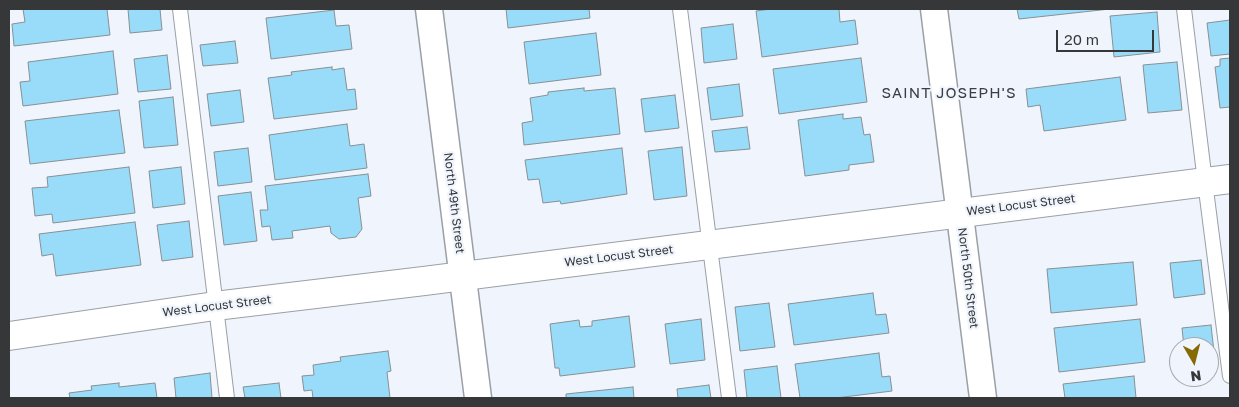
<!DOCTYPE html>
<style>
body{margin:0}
#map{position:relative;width:1239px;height:407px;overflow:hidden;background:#f0f5fd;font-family:"Golos Text",sans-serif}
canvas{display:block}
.frame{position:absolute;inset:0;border:10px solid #353739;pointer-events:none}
.north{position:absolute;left:1169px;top:337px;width:50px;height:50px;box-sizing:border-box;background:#f0f5fd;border:1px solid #a5a9af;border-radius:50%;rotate:172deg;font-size:14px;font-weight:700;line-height:20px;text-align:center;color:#353739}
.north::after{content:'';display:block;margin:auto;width:18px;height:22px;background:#866a05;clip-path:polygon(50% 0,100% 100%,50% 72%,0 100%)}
.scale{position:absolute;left:1056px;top:30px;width:98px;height:22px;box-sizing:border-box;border:2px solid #353739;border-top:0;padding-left:6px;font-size:15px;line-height:18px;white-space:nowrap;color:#353739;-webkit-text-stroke:4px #f0f5fd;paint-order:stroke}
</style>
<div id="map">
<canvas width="1239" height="407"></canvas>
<div class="frame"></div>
<div class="north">N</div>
<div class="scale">20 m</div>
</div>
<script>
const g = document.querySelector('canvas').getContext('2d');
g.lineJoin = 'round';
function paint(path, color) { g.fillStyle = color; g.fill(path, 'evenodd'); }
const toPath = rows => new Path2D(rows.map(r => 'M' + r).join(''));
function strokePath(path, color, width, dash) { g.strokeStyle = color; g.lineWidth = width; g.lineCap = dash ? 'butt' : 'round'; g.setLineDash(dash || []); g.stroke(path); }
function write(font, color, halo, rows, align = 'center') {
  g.font = font + ' "Golos Text",sans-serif'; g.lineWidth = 4.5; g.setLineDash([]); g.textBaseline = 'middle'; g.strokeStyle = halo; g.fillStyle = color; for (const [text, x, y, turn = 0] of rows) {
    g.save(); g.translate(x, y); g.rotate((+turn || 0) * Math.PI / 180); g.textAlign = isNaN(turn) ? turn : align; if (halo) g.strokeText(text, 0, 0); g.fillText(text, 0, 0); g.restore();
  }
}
const building = toPath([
 [23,9,107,9,110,35,14,46,12,24,25,22,23,9],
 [128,9,160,9,162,30,130,33,128,9],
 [506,9,589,9,590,18,508,28,506,9],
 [771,9,839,9,840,22,855,20,858,44,762,57,756,11,771,9],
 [1017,9,1110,9,1019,19,1017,9],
 [334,10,336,26,349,25,352,49,271,59,266,18,334,10],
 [1157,12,1160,52,1114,57,1110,16,1157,12],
 [1230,20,1230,54,1211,56,1207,23,1230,20],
 [733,24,737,59,704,63,701,28,733,24],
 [596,33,601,75,529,84,524,42,596,33],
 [235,41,238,63,203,66,200,45,235,41],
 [113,51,118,94,23,106,20,82,30,81,28,62,113,51],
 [167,55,171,89,138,92,134,59,167,55],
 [861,58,867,102,779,114,773,69,861,58],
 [1230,58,1230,107,1220,108,1215,67,1220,66,1220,59,1230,58],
 [1177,62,1182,110,1148,113,1143,65,1177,62],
 [332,67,332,70,344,68,347,90,355,89,357,109,274,119,268,78,292,75,291,72,332,67],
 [1120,77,1126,120,1044,131,1040,105,1028,107,1026,89,1120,77],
 [739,84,743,116,711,120,707,88,739,84],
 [584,88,584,91,615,88,620,134,524,145,522,123,533,121,530,98,548,95,548,92,584,88],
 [240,90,244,122,211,126,207,94,240,90],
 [675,95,679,128,645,132,641,99,675,95],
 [173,97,178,145,144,148,139,101,173,97],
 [119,110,125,153,30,164,25,121,119,110],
 [843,114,843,119,861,117,864,135,870,134,874,162,849,165,849,170,805,176,798,120,843,114],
 [347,124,350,146,364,144,367,168,275,180,269,135,347,124],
 [747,127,750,149,715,152,712,131,747,127],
 [682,147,687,196,654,200,648,151,682,147],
 [248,148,252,182,218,186,214,152,248,148],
 [622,148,627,194,561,204,560,201,543,203,539,179,528,180,525,160,622,148],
 [129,167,135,213,53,223,52,214,35,216,32,188,48,187,47,177,129,167],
 [181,167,185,204,153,208,149,171,181,167],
 [368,174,371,196,358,198,362,229,356,237,339,239,331,233,330,226,292,231,293,238,272,240,270,226,262,227,260,210,268,210,265,186,368,174],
 [251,192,257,241,224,245,218,196,251,192],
 [189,221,193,257,162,261,157,225,189,221],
 [135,222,141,265,56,276,53,254,42,256,39,234,135,222],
 [1201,260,1205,294,1174,298,1170,263,1201,260],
 [1133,262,1137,305,1051,313,1047,269,1133,262],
 [873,293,876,315,886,314,889,333,794,345,788,304,873,293],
 [769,303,775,347,740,351,735,307,769,303],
 [629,316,635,367,560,376,559,368,555,368,550,324,579,320,580,327,592,326,592,321,629,316],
 [701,319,705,360,670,364,665,324,701,319],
 [1140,319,1145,362,1059,372,1054,328,1140,319],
 [1211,325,1214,352,1209,353,1209,347,1184,347,1182,328,1211,325],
 [388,351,391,371,387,372,390,398,313,398,312,390,304,391,302,376,314,375,313,365,341,361,340,357,388,351],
 [879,353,882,377,890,376,892,391,836,398,800,398,795,364,879,353],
 [777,366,781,398,747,398,744,370,777,366],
 [210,373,212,398,176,398,174,378,210,373],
 [1134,376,1136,398,1065,398,1063,384,1134,376],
 [119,383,119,387,155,383,157,398,70,398,69,393,92,390,91,386,119,383],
 [279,383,281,398,245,398,243,387,279,383],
 [709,385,711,398,678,398,677,389,709,385],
 [633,387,634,398,566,398,566,394,633,387]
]);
paint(building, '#99dcf9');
strokePath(building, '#879093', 1);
const service = toPath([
 [180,9,227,398],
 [680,9,729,398],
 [1184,9,1205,182,1230,376]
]);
const minor = toPath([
 [429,9,478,398],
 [934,9,983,398]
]);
const tertiary = toPath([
 [9,336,215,306,424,281,1230,179]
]);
strokePath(service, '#9ba0a7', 16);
strokePath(minor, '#9ba0a7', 29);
strokePath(tertiary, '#9ba0a7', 30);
strokePath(service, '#fff', 14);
strokePath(minor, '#fff', 26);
strokePath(tertiary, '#fff', 28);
write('12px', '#353739', '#f0f5fd', [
 ["North 49th Street",454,203,83],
 ["West Locust Street",1021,205,-7],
 ["West Locust Street",619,256,-7],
 ["North 50th Street",968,278,83],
 ["West Locust Street",217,306,-7]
]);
g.letterSpacing = '1px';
write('15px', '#3b3e44', '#f0f5fd', [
 ["SAINT JOSEPH'S",949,93]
]);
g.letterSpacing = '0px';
</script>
